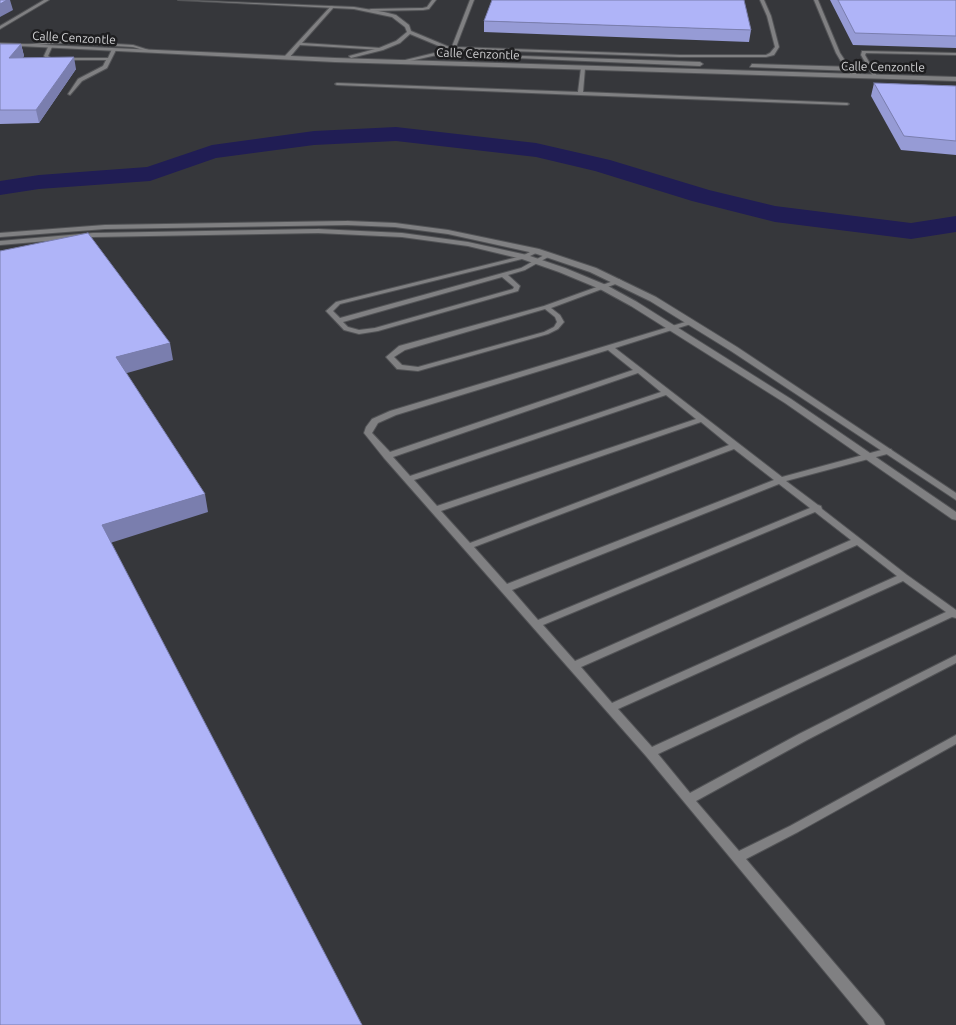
<!DOCTYPE html>
<style>
body{margin:0}
canvas{display:block;background:#36373b}
</style>
<canvas width="956" height="1025"></canvas>
<script>
const g = document.querySelector('canvas').getContext('2d');
g.lineJoin = 'round';
const toPath = rows => new Path2D(rows.map(r => 'M' + r).join(''));
function paint(path, color) { g.fillStyle = color; g.fill(path, 'evenodd'); }
function strokePath(path, color, width, dash) { g.strokeStyle = color; g.lineWidth = width; g.lineCap = dash ? 'butt' : 'round'; g.setLineDash(dash || []); g.stroke(path); }
function write(font, color, halo, rows, align = 'center') {
  g.font = font + ' Ubuntu,sans-serif'; g.lineWidth = 5; g.setLineDash([]); g.textBaseline = 'middle'; g.strokeStyle = halo; g.fillStyle = color; for (const [text, x, y, turn = 0] of rows) {
    g.save(); g.translate(x, y); g.rotate((+turn || 0) * Math.PI / 180); g.textAlign = isNaN(turn) ? turn : align; if (halo) g.strokeText(text, 0, 0); g.fillText(text, 0, 0); g.restore();
  }
}
paint(toPath([
 [396,127,536,143,610,160,709,190,775,206,911,223,956,216,956,232,911,239,775,222,692,201,595,171,536,157,396,141,314,145,216,158,150,181,39,189,0,195,0,181,39,175,147,167,212,145,314,131,396,127]
]), '#201d54');
const lane = toPath([
 [44,0,49,0,0,29,0,26,44,0],
 [432,0,436,0,429,9,423,10,371,11,369,10,371,9,423,8,427,7,432,0],
 [470,0,474,0,456,47,680,55,766,55,770,53,775,47,767,16,760,0,764,0,771,16,779,47,774,55,766,57,680,57,455,49,455,51,401,63,401,61,451,49,470,0],
 [814,0,818,0,840,53,850,68,858,75,858,77,854,77,846,70,836,53,814,0],
 [331,6,334,7,302,43,381,48,383,50,300,45,289,58,285,58,285,56,331,6],
 [65,41,133,45,152,51,150,52,133,47,65,43,23,46,21,45,65,41],
 [50,46,52,47,48,56,51,58,108,58,112,49,116,50,107,68,82,81,70,95,68,94,78,79,103,66,106,60,48,60,44,56,48,47,50,46],
 [862,51,956,53,956,55,866,53,865,55,877,76,875,77,873,76,861,55,862,51],
 [583,67,585,68,583,92,847,103,849,104,847,105,580,95,337,85,335,84,337,83,578,92,581,68,583,67],
 [536,249,538,250,538,252,526,258,340,304,333,311,340,318,521,268,546,254,550,254,550,256,525,270,508,275,520,286,518,291,378,331,359,334,344,330,326,311,336,302,522,256,536,249],
 [502,277,514,287,513,289,375,328,359,330,348,327,343,322,502,277],
 [619,279,622,281,621,282,551,308,560,315,564,322,558,329,548,334,418,371,397,369,386,357,399,346,544,306,619,279],
 [545,309,555,317,557,322,554,327,544,332,418,367,402,365,394,357,405,350,545,309],
 [692,320,695,322,694,323,615,348,782,477,885,449,891,449,892,451,891,453,786,481,818,505,821,506,822,509,907,575,956,610,956,618,952,617,658,754,690,793,799,734,956,655,956,663,807,740,696,801,739,851,790,826,956,735,956,744,798,832,746,859,883,1020,885,1025,869,1025,646,756,384,458,364,433,366,427,372,419,390,411,692,320],
 [608,350,633,370,390,452,372,433,378,423,396,415,608,350],
 [638,373,661,392,410,476,393,457,638,373],
 [666,395,696,419,437,506,414,480,666,395],
 [701,422,729,445,470,543,441,511,701,422],
 [734,449,774,480,507,584,474,547,734,449],
 [779,484,810,508,538,620,512,590,779,484],
 [815,512,851,540,575,661,543,625,815,512],
 [857,545,897,576,612,703,581,667,857,545],
 [903,581,946,612,652,747,618,709,903,581]
]);
const street = toPath([
 [178,0,354,7,384,12,396,15,409,25,411,31,454,49,493,55,700,62,703,64,700,66,493,57,451,51,410,34,400,43,383,50,351,58,349,56,379,48,396,41,407,32,405,27,392,17,354,9,178,0],
 [0,43,335,58,956,77,956,81,335,62,0,45,0,43],
 [752,64,855,67,858,69,855,71,750,67,752,64],
 [347,221,395,223,448,230,539,249,596,268,656,297,737,347,956,493,956,500,731,351,650,301,590,272,534,253,448,234,395,227,347,225,105,229,0,237,0,233,105,225,347,221],
 [318,229,402,233,468,242,527,255,565,268,606,285,637,302,791,399,956,512,956,520,952,519,785,403,631,306,600,289,559,272,522,259,468,246,402,237,318,233,93,237,0,245,0,241,93,233,318,229]
]);
strokePath(lane, '#525356', 2);
strokePath(street, '#525356', 2);
paint(lane, '#808082');
paint(street, '#808082');
paint(toPath([
 [830,0,956,0,956,48,853,45],
 [484,21,751,30,749,42,484,32],
 [0,44,21,44,24,56,22,58,76,69,39,123,0,124],
 [874,83,956,86,956,155,901,150,871,96]
]), '#969bd5');
paint(toPath([
 [7,0,10,0,13,10,0,17,0,4],
 [21,44,24,56,12,70,9,58],
 [74,57,76,69,39,123,36,110],
 [170,343,173,360,120,375,116,357],
 [205,494,208,512,107,544,102,525]
]), '#7a7eae');
const building = toPath([
 [0,0,7,0,0,4,0,0],
 [492,0,744,0,751,30,484,21,492,0],
 [838,0,956,0,956,36,855,33,838,0],
 [0,44,21,44,9,58,74,57,36,110,0,110,0,44],
 [874,83,956,86,956,141,904,136,874,83],
 [88,233,170,343,116,357,205,494,102,525,362,1025,0,1025,0,251,88,233]
]);
paint(building, '#afb4f8');
strokePath(building, '#7a7eae', 1);
write('12px', '#d1d1d3', '#1e1e20', [
 ["Calle Cenzontle",74,38,3],
 ["Calle Cenzontle",478,54,2],
 ["Calle Cenzontle",883,67,1]
]);
</script>
